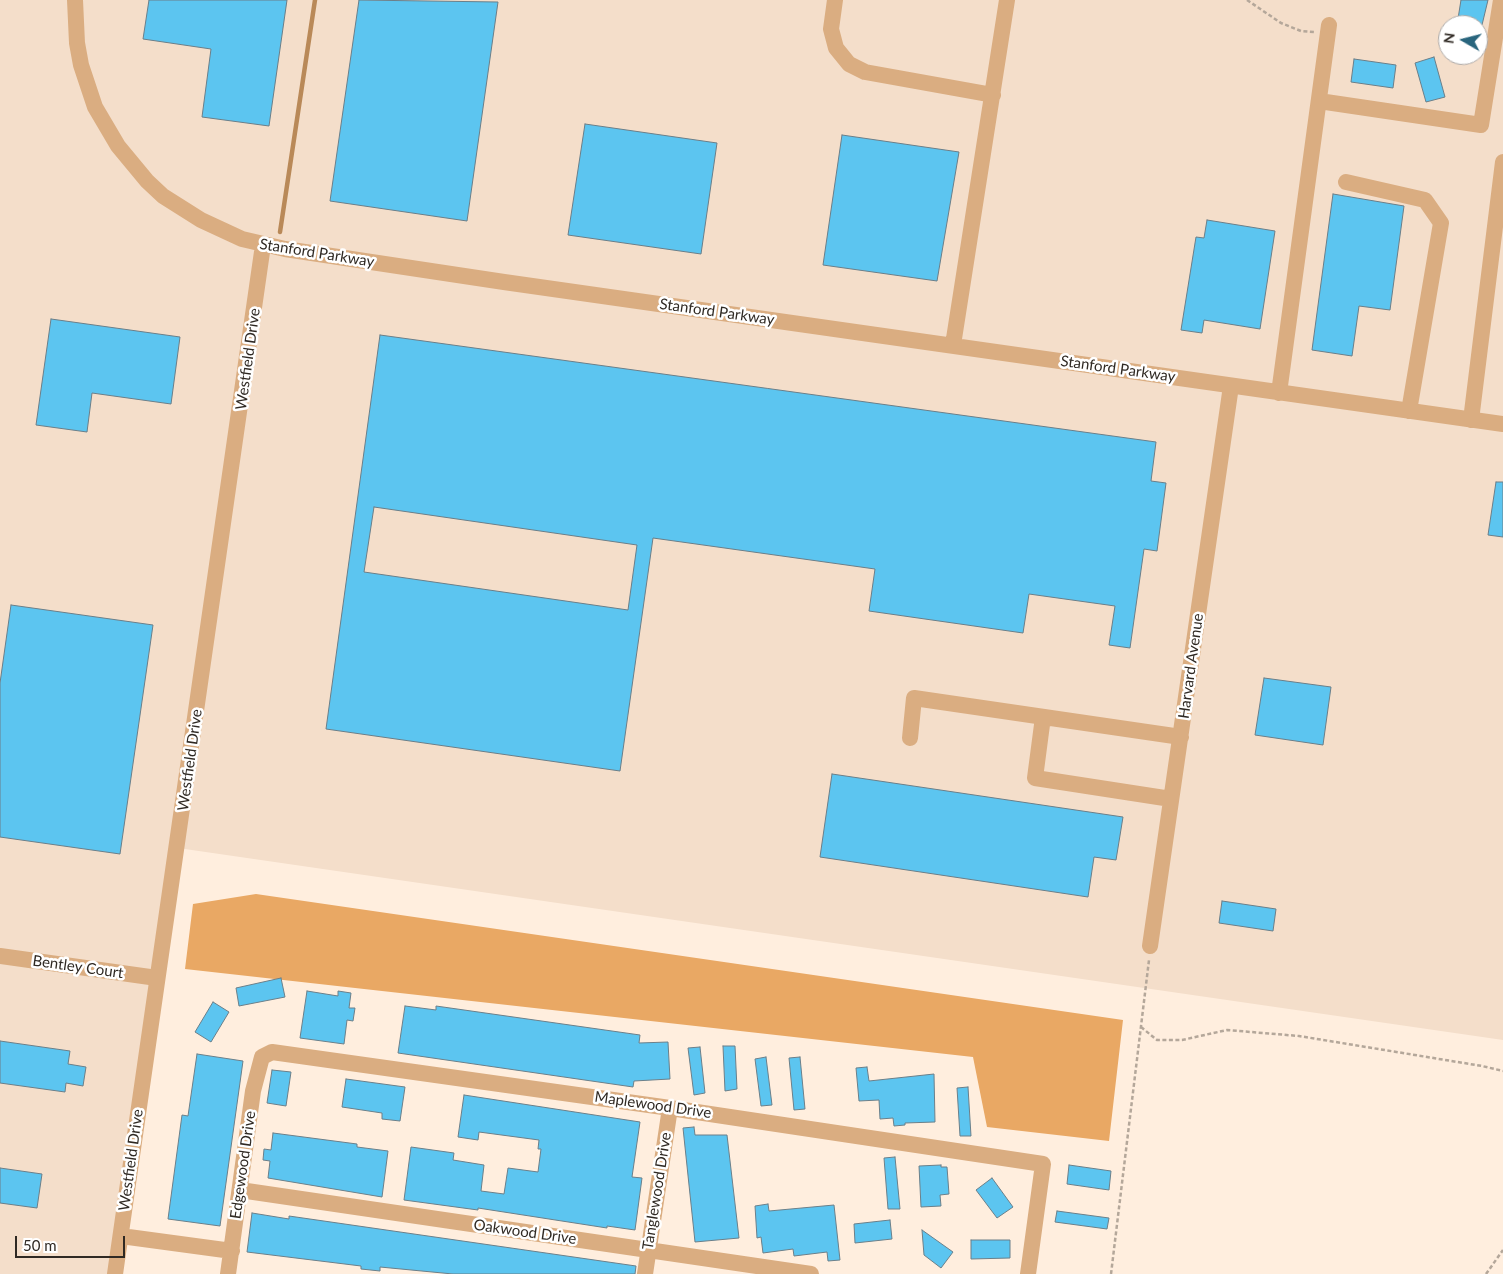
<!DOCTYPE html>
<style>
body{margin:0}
#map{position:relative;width:1503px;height:1274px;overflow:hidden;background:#ffeede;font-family:Lato,sans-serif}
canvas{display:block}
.north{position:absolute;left:1438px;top:15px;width:50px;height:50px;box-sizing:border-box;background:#fff;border:1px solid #aca9a7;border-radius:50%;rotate:278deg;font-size:14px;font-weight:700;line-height:20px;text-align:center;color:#2f2923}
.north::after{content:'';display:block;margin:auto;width:18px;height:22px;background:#29657d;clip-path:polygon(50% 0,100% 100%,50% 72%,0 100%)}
.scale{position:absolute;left:15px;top:1236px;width:110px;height:22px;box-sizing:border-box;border:2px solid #2f2923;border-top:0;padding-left:6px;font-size:15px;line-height:18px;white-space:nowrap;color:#2f2923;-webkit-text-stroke:4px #fff;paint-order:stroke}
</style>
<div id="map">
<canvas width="1503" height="1274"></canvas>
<div class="north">N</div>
<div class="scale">50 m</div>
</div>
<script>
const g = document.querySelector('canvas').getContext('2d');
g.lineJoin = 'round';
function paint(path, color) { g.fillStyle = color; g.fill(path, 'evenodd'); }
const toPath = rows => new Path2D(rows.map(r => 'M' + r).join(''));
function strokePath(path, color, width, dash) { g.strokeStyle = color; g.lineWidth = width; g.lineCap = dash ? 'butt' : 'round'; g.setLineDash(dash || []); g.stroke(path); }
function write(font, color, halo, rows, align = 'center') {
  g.font = font + ' Lato,sans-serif'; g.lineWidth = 5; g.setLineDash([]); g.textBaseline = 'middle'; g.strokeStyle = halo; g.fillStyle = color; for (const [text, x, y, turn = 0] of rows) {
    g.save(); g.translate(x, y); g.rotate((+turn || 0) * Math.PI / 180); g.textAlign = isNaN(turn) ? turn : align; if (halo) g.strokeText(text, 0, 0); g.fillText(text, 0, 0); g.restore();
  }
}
paint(toPath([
 [0,0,1503,0,1503,1040,178,848,118,1274,0,1274],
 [1448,25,1478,25,1478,55,1448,55]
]), '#f4deca');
paint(toPath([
 [256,894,1123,1020,1109,1141,987,1127,973,1057,185,969,193,904]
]), '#e9a864');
strokePath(toPath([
 [280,232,315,0]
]), '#b98958', 4.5);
const building = toPath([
 [149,0,287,0,269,126,202,117,211,49,143,39,149,0],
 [359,0,498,2,467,221,330,201,359,0],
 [1461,0,1488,0,1482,25,1457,25,1461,0],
 [1434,57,1445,97,1426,102,1415,63,1434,57],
 [1354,59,1396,65,1393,88,1351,82,1354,59],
 [585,124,717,143,701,254,568,235,585,124],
 [842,135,959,152,937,281,823,265,842,135],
 [1333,194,1404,206,1390,310,1359,306,1352,356,1312,350,1333,194],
 [1207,220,1275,231,1260,329,1204,320,1202,333,1181,330,1196,237,1204,238,1207,220],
 [51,319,180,337,171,404,92,393,87,432,36,425,51,319],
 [380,335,1156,442,1151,481,1166,483,1157,551,1144,549,1130,648,1109,645,1115,606,1029,594,1023,633,869,611,875,569,653,538,620,771,326,729,380,335],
 [374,507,637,545,628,610,364,572,374,507],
 [1496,482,1503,482,1503,537,1488,535,1496,482],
 [11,605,153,625,120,854,0,837,0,683,11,605],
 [1264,678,1331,687,1323,745,1255,735,1264,678],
 [832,774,1123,817,1116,860,1094,857,1088,897,820,857,832,774],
 [1222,901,1276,909,1273,931,1219,923,1222,901],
 [281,978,285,997,239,1006,236,988,281,978],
 [307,991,338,996,338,991,351,993,349,1008,355,1008,353,1021,347,1020,344,1044,300,1038,307,991],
 [213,1002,229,1012,211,1042,195,1032,213,1002],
 [405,1006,436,1010,436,1006,640,1035,639,1043,668,1042,670,1079,634,1081,633,1087,398,1053,405,1006],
 [0,1041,70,1051,68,1064,86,1067,83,1086,66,1083,65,1092,0,1083,0,1041],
 [723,1046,735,1046,737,1089,725,1091,723,1046],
 [700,1047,705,1093,694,1095,688,1048,700,1047],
 [197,1054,243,1061,220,1226,168,1219,182,1115,188,1116,197,1054],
 [766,1057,772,1105,761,1106,755,1059,766,1057],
 [800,1057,805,1109,794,1110,789,1058,800,1057],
 [867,1067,869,1081,934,1074,935,1122,905,1123,905,1125,894,1126,893,1118,880,1119,879,1100,859,1101,856,1068,867,1067],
 [272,1070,291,1072,286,1106,267,1103,272,1070],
 [346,1079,405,1087,400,1121,382,1119,382,1113,342,1107,346,1079],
 [968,1087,971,1136,960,1136,957,1088,968,1087],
 [464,1095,640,1122,632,1177,642,1178,635,1230,607,1226,607,1228,478,1208,478,1210,404,1200,411,1147,454,1153,453,1160,484,1165,481,1191,504,1194,508,1168,538,1172,541,1149,538,1149,539,1140,479,1132,478,1140,458,1137,464,1095],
 [694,1127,695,1135,727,1135,739,1238,695,1242,683,1128,694,1127],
 [273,1133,357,1144,357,1147,388,1151,382,1197,268,1178,270,1161,263,1160,264,1149,271,1150,273,1133],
 [895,1157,900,1209,888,1209,884,1158,895,1157],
 [941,1165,941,1167,947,1167,949,1194,940,1195,941,1206,921,1207,919,1166,941,1165],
 [1069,1165,1111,1171,1109,1190,1067,1184,1069,1165],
 [0,1168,42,1174,37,1208,0,1203,0,1168],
 [992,1178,1013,1207,997,1218,976,1190,992,1178],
 [768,1204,769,1211,834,1205,840,1260,828,1261,827,1252,794,1256,793,1249,763,1253,761,1237,757,1238,755,1206,768,1204],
 [1057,1211,1109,1218,1107,1229,1055,1222,1057,1211],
 [252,1213,289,1219,289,1216,636,1266,635,1274,453,1274,380,1267,380,1271,361,1269,361,1266,247,1252,252,1213],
 [890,1220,892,1239,855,1243,854,1224,890,1220],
 [922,1230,953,1252,941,1268,924,1255,922,1230],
 [971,1240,1010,1240,1010,1258,971,1259,971,1240]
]);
paint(building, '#5cc5f0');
strokePath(building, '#6b7f89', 1);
strokePath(toPath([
 [1247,0,1281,23,1301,31,1314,32],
 [1141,1027,1157,1040,1182,1040,1227,1030,1299,1036,1482,1066,1503,1071],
 [1111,1274,1149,960],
 [1486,1274,1503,1250]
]), '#b4a79a', 2.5, [4, 2.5]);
strokePath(toPath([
 [75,0,77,43,81,65,95,107,118,146,147,181,163,196,201,220,242,239,285,249,504,282,1503,424],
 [835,0,831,29,836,48,849,64,865,72,993,95],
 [1319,101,1481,125,1501,0],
 [1346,182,1425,200,1441,223,1409,411],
 [953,345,1007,0],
 [1279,393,1329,25],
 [1471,420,1503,162],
 [1043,717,1035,778,1171,799],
 [910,738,914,698,1181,737],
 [1150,946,1231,386],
 [0,956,157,978],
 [240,1190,811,1274],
 [121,1236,232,1251],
 [115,1274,263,245],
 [228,1274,253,1091,262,1057,272,1052,670,1108,1043,1164,1028,1274],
 [645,1274,670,1108]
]), '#daad81', 16);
write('15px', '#2f2923', '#fff', [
 ["Stanford Parkway",317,253,9],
 ["Stanford Parkway",717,312,8],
 ["Westfield Drive",248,359,-82],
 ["Stanford Parkway",1118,369,8],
 ["Harvard Avenue",1191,666,-82],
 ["Westfield Drive",190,760,-82],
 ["Bentley Court",78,967,8],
 ["Maplewood Drive",653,1105,8],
 ["Westfield Drive",131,1160,-82],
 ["Edgewood Drive",243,1165,-82],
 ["Tanglewood Drive",657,1191,-81],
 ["Oakwood Drive",525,1232,8]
]);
</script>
